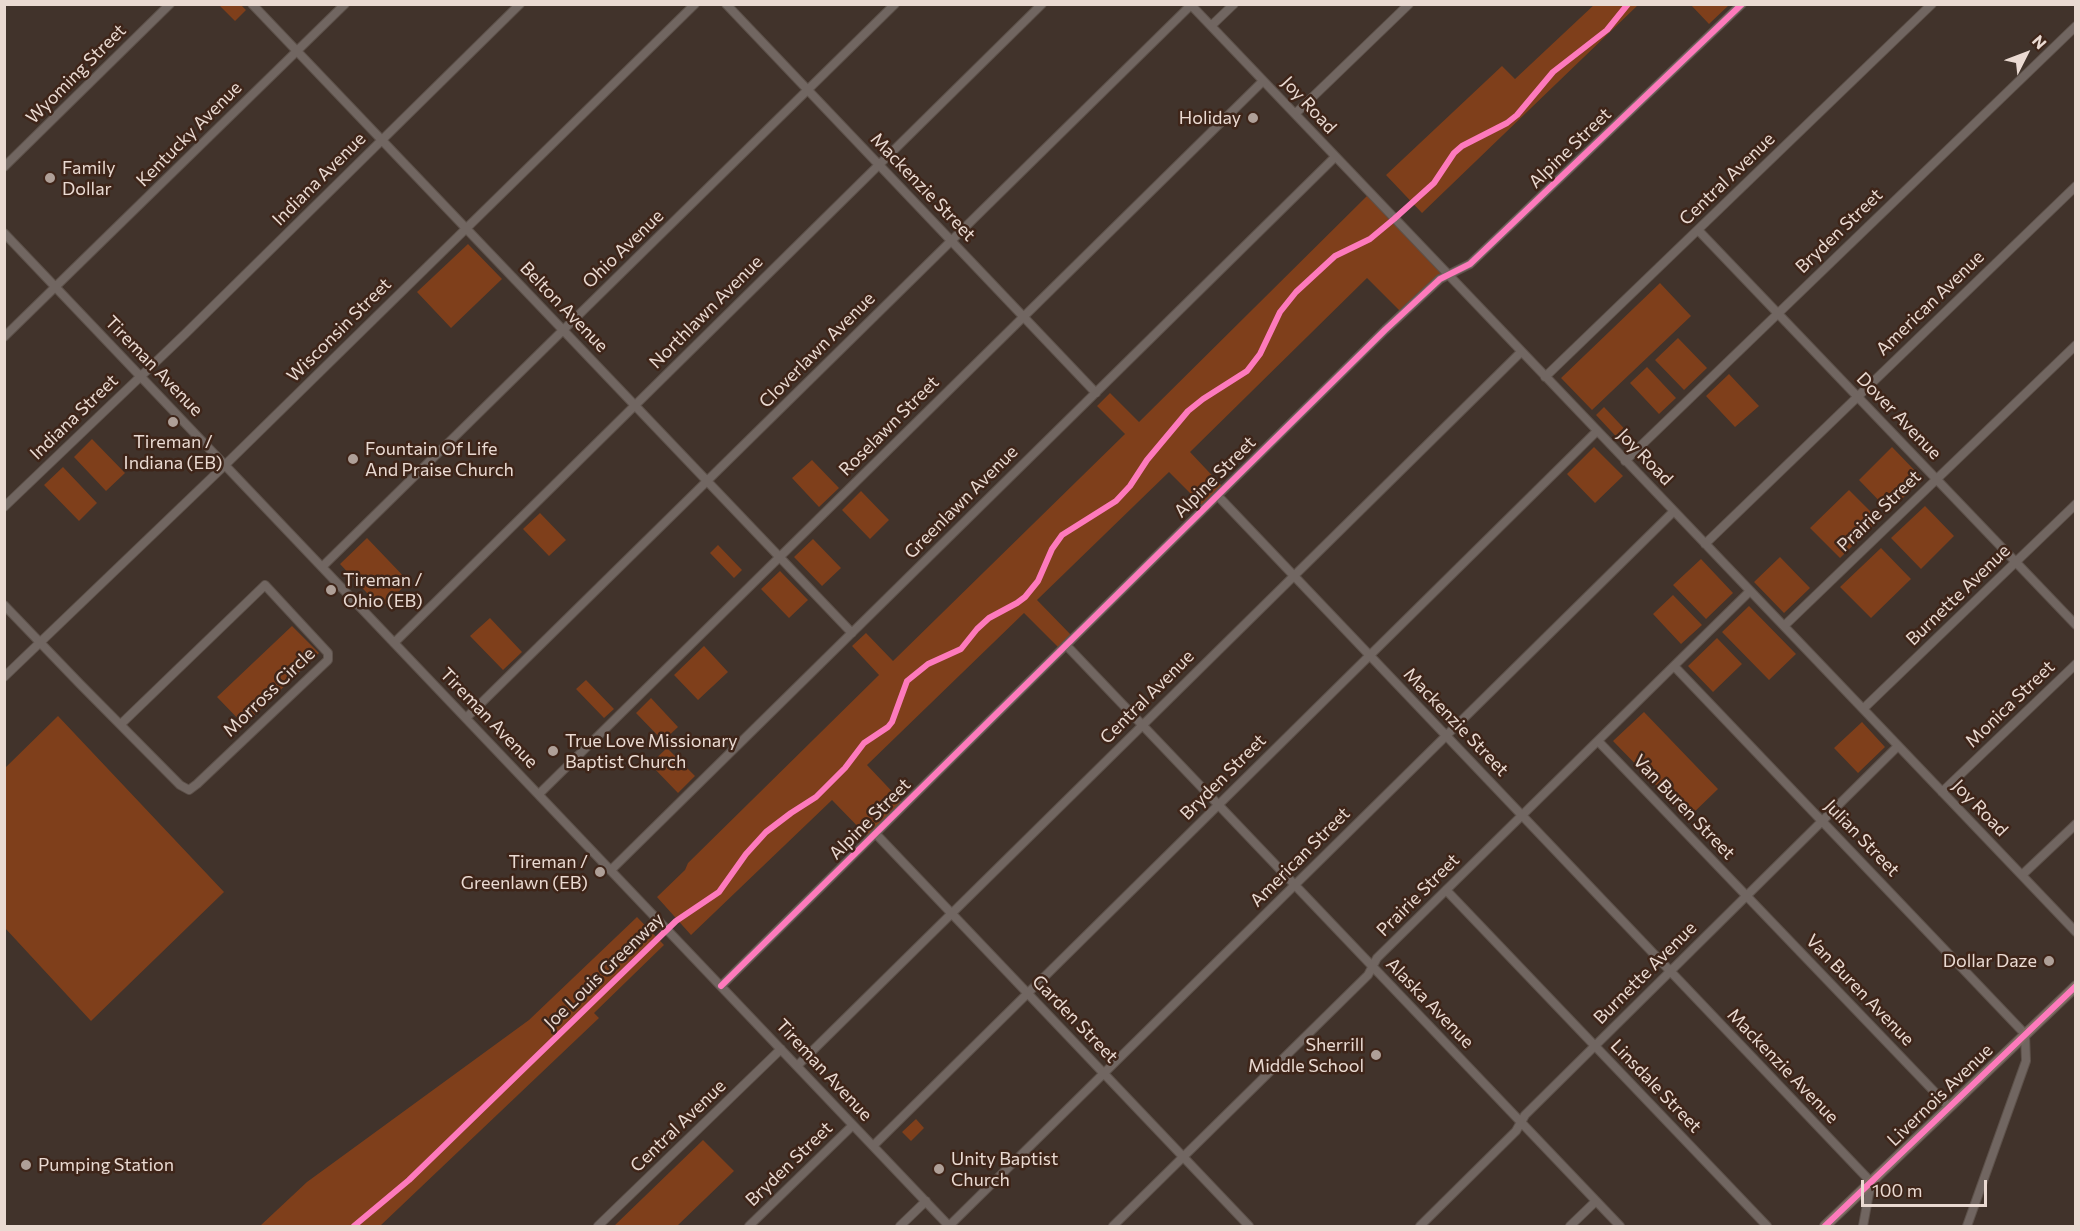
<!DOCTYPE html>
<style>
body{margin:0}
#map{position:relative;width:2080px;height:1231px;overflow:hidden;background:#41332b;font-family:Commissioner,sans-serif}
canvas{display:block}
.frame{position:absolute;inset:0;border:6px solid #eadad2;pointer-events:none}
.north{position:absolute;left:1996px;top:24px;width:60px;height:60px;-webkit-text-stroke:4px #3e2519;paint-order:stroke;rotate:48deg;font-size:16px;font-weight:700;line-height:24px;text-align:center;color:#eadad2}
.north::after{content:'';display:block;margin:auto;width:21px;height:27px;background:#eadad2;clip-path:polygon(50% 0,100% 100%,50% 72%,0 100%)}
.scale{position:absolute;left:1861px;top:1180px;width:126px;height:27px;box-sizing:border-box;border:3px solid #eadad2;border-top:0;padding-left:8px;font-size:18px;line-height:21px;white-space:nowrap;color:#eadad2;-webkit-text-stroke:4px #3e2519;paint-order:stroke}
</style>
<div id="map">
<canvas width="2080" height="1231"></canvas>
<div class="frame"></div>
<div class="north">N</div>
<div class="scale">100 m</div>
</div>
<script>
const g = document.querySelector('canvas').getContext('2d');
g.lineJoin = 'round';
function paint(path, color) { g.fillStyle = color; g.fill(path, 'evenodd'); }
const toPath = rows => new Path2D(rows.map(r => 'M' + r).join(''));
function strokePath(path, color, width, dash) { g.strokeStyle = color; g.lineWidth = width; g.lineCap = dash ? 'butt' : 'round'; g.setLineDash(dash || []); g.stroke(path); }
function write(font, color, halo, rows, align = 'center') {
  g.font = font + ' Commissioner,sans-serif'; g.lineWidth = 5; g.setLineDash([]); g.textBaseline = 'middle'; g.strokeStyle = halo; g.fillStyle = color; for (const [text, x, y, turn = 0] of rows) {
    g.save(); g.translate(x, y); g.rotate((+turn || 0) * Math.PI / 180); g.textAlign = isNaN(turn) ? turn : align; if (halo) g.strokeText(text, 0, 0); g.fillText(text, 0, 0); g.restore();
  }
}
paint(toPath([
 [1595,4,1638,5,1422,213,1386,175,1502,66,1515,79],
 [219,5,241,5,246,10,235,21],
 [1691,5,1729,5,1709,24],
 [1370,193,1445,272,1403,314,1367,278,1190,452,1222,486,1202,505,1169,472,1037,600,1071,635,1058,647,1024,613,867,765,902,802,867,836,832,800,691,935,657,897,685,870,688,863,879,675,852,646,866,633,893,661,1125,434,1097,406,1110,393,1139,422],
 [468,244,502,279,451,328,417,292],
 [1660,283,1691,316,1592,410,1561,378],
 [1678,338,1707,368,1684,390,1655,360],
 [1647,367,1676,398,1659,414,1630,383],
 [1729,374,1759,406,1735,427,1706,396],
 [1604,407,1634,439,1626,447,1596,415],
 [92,439,125,473,106,491,74,457],
 [1594,447,1623,476,1595,503,1567,474],
 [1892,447,1923,479,1889,511,1859,480],
 [812,460,839,488,819,507,792,478],
 [63,467,97,503,79,521,44,485],
 [1849,490,1879,520,1840,558,1810,528],
 [861,491,889,520,870,539,842,510],
 [1925,506,1954,536,1921,569,1891,538],
 [540,513,566,540,549,556,523,529],
 [367,538,409,582,381,608,340,564],
 [813,539,841,568,822,586,794,557],
 [718,545,742,570,734,578,710,553],
 [1881,548,1911,579,1871,618,1840,587],
 [1780,557,1810,588,1784,613,1754,582],
 [1701,559,1733,593,1706,619,1673,585],
 [780,571,808,600,789,618,761,589],
 [1673,595,1702,625,1681,644,1653,614],
 [1749,606,1796,654,1769,680,1722,632],
 [490,618,522,652,503,670,470,636],
 [292,626,319,653,244,725,217,697],
 [1717,638,1742,664,1713,692,1688,666],
 [704,646,728,672,698,700,674,675],
 [586,680,614,709,604,718,576,689],
 [651,698,678,727,663,741,636,713],
 [1644,712,1718,789,1688,818,1613,741],
 [58,716,224,892,91,1021,5,928,5,768],
 [1862,722,1885,747,1858,773,1834,748],
 [667,748,695,776,678,793,650,764],
 [637,917,664,945,594,1013,599,1018,380,1226,260,1226,307,1182,529,1020],
 [916,1119,924,1128,911,1141,902,1132],
 [703,1140,734,1171,677,1226,614,1226]
]), '#7f3f1b');
const minor = toPath([
 [252,4,852,633],
 [726,4,1096,393],
 [1190,4,2076,932],
 [1211,26,1234,4],
 [1295,114,1409,4],
 [4,167,170,4],
 [1698,230,2076,625],
 [4,233,949,1226],
 [4,337,345,4],
 [1545,377,1932,4],
 [1625,461,2076,26],
 [1218,496,1871,1182,1863,1226],
 [4,507,185,334,520,4],
 [1705,544,2076,186],
 [322,567,895,4],
 [4,605,80,684,180,785,189,790,197,784,328,660,328,653,265,585,121,724],
 [1784,626,2076,345],
 [394,643,1042,4],
 [1066,645,1620,1226],
 [1674,666,2025,1034,2026,1061,1967,1226],
 [4,677,225,465,695,4],
 [1863,709,2076,504],
 [466,718,1191,5],
 [1598,741,1949,1107],
 [1942,792,2076,664],
 [539,794,1263,81],
 [876,834,1249,1226],
 [611,870,1335,157],
 [2022,875,2076,824],
 [1446,890,1767,1226],
 [721,986,1385,330,1440,279,1470,264,1742,4],
 [797,1066,1521,352],
 [873,1146,1597,431],
 [598,1226,781,1049],
 [749,1226,853,1125],
 [900,1226,926,1201],
 [949,1226,1674,511],
 [1113,1226,1368,975,1377,958,1750,591],
 [1420,1226,1516,1131,1525,1115,1898,746],
 [1570,1226,1596,1201]
]);
const major = toPath([
 [1825,1226,2076,986]
]);
strokePath(minor, '#5d514a', 10);
strokePath(major, '#5d514a', 12);
strokePath(minor, '#716661', 8);
strokePath(major, '#7d6c63', 10);
strokePath(toPath([
 [721,986,1385,330,1440,279,1470,264,1742,4],
 [354,1226,409,1180,676,921,719,892,746,854,766,832,791,813,816,797,845,768,864,743,888,727,892,722,907,681,928,664,961,649,977,629,989,618,1017,603,1025,597,1038,581,1052,549,1062,535,1116,501,1130,486,1147,460,1188,411,1203,399,1247,371,1260,354,1280,312,1296,292,1335,256,1370,239,1394,219,1434,183,1454,153,1462,146,1507,123,1517,115,1553,72,1607,30,1628,4],
 [1825,1226,2076,986]
]), '#fd7abc', 6);
for (const [x, y, r, color] of [
 [1253,118,6,"#afa098"],
 [50,178,6,"#afa098"],
 [173,422,6,"#afa098"],
 [353,459,6,"#afa098"],
 [331,590,6,"#afa098"],
 [553,751,6,"#afa098"],
 [600,872,6,"#afa098"],
 [2049,961,6,"#afa098"],
 [1376,1055,6,"#afa098"],
 [26,1165,6,"#afa098"],
 [939,1169,6,"#afa098"]
]) { const dot = new Path2D(); dot.arc(x, y, r, 0, 2 * Math.PI); g.fillStyle = color; g.fill(dot); strokePath(dot, '#3e2519', 2); }
write('18px', '#eadad2', '#3e2519', [
 ["Wyoming Street",76,74,-45],
 ["Joy Road",1309,105,47],
 ["Kentucky Avenue",189,134,-45],
 ["Alpine Street",1570,148,-44],
 ["Indiana Avenue",319,179,-45],
 ["Central Avenue",1727,179,-44],
 ["Mackenzie Street",923,187,46],
 ["Bryden Street",1839,231,-44],
 ["Ohio Avenue",623,249,-44],
 ["American Avenue",1930,303,-44],
 ["Belton Avenue",564,307,46],
 ["Northlawn Avenue",706,312,-45],
 ["Wisconsin Street",339,330,-45],
 ["Cloverlawn Avenue",817,350,-45],
 ["Tireman Avenue",154,366,46],
 ["Dover Avenue",1899,416,46],
 ["Indiana Street",74,417,-44],
 ["Roselawn Street",889,426,-45],
 ["Joy Road",1645,457,46],
 ["Alpine Street",1215,477,-45],
 ["Greenlawn Avenue",961,502,-45],
 ["Prairie Street",1879,511,-44],
 ["Burnette Avenue",1958,595,-44],
 ["Morross Circle",269,692,-44],
 ["Central Avenue",1147,697,-45],
 ["Monica Street",2010,704,-44],
 ["Tireman Avenue",489,718,46],
 ["Mackenzie Street",1456,722,46],
 ["Bryden Street",1223,777,-45],
 ["Van Buren Street",1684,807,46],
 ["Joy Road",1980,808,46],
 ["Alpine Street",870,819,-45],
 ["Julian Street",1862,838,46],
 ["American Street",1300,857,-45],
 ["Prairie Street",1418,895,-45],
 ["Joe Louis Greenway",604,971,-44],
 ["Burnette Avenue",1645,973,-45],
 ["Van Buren Avenue",1860,990,46],
 ["Alaska Avenue",1430,1003,46],
 ["Garden Street",1075,1019,46],
 ["Mackenzie Avenue",1783,1066,46],
 ["Tireman Avenue",824,1070,47],
 ["Linsdale Street",1656,1086,46],
 ["Livernois Avenue",1940,1095,-44],
 ["Central Avenue",678,1126,-44],
 ["Bryden Street",789,1164,-44]
]);
write('18px', '#eadad2', '#3e2519', [
 ["Holiday",1241,118,"right"],
 ["Family",62,168],
 ["Dollar",62,189],
 ["Tireman /",173,442,"center"],
 ["Indiana (EB)",173,463,"center"],
 ["Fountain Of Life",365,449],
 ["And Praise Church",365,470],
 ["Tireman /",343,580],
 ["Ohio (EB)",343,601],
 ["True Love Missionary",565,741],
 ["Baptist Church",565,762],
 ["Tireman /",588,862,"right"],
 ["Greenlawn (EB)",588,883,"right"],
 ["Dollar Daze",2037,961,"right"],
 ["Sherrill",1364,1045,"right"],
 ["Middle School",1364,1066,"right"],
 ["Unity Baptist",951,1159],
 ["Church",951,1180],
 ["Pumping Station",38,1165]
], 'left');
</script>
